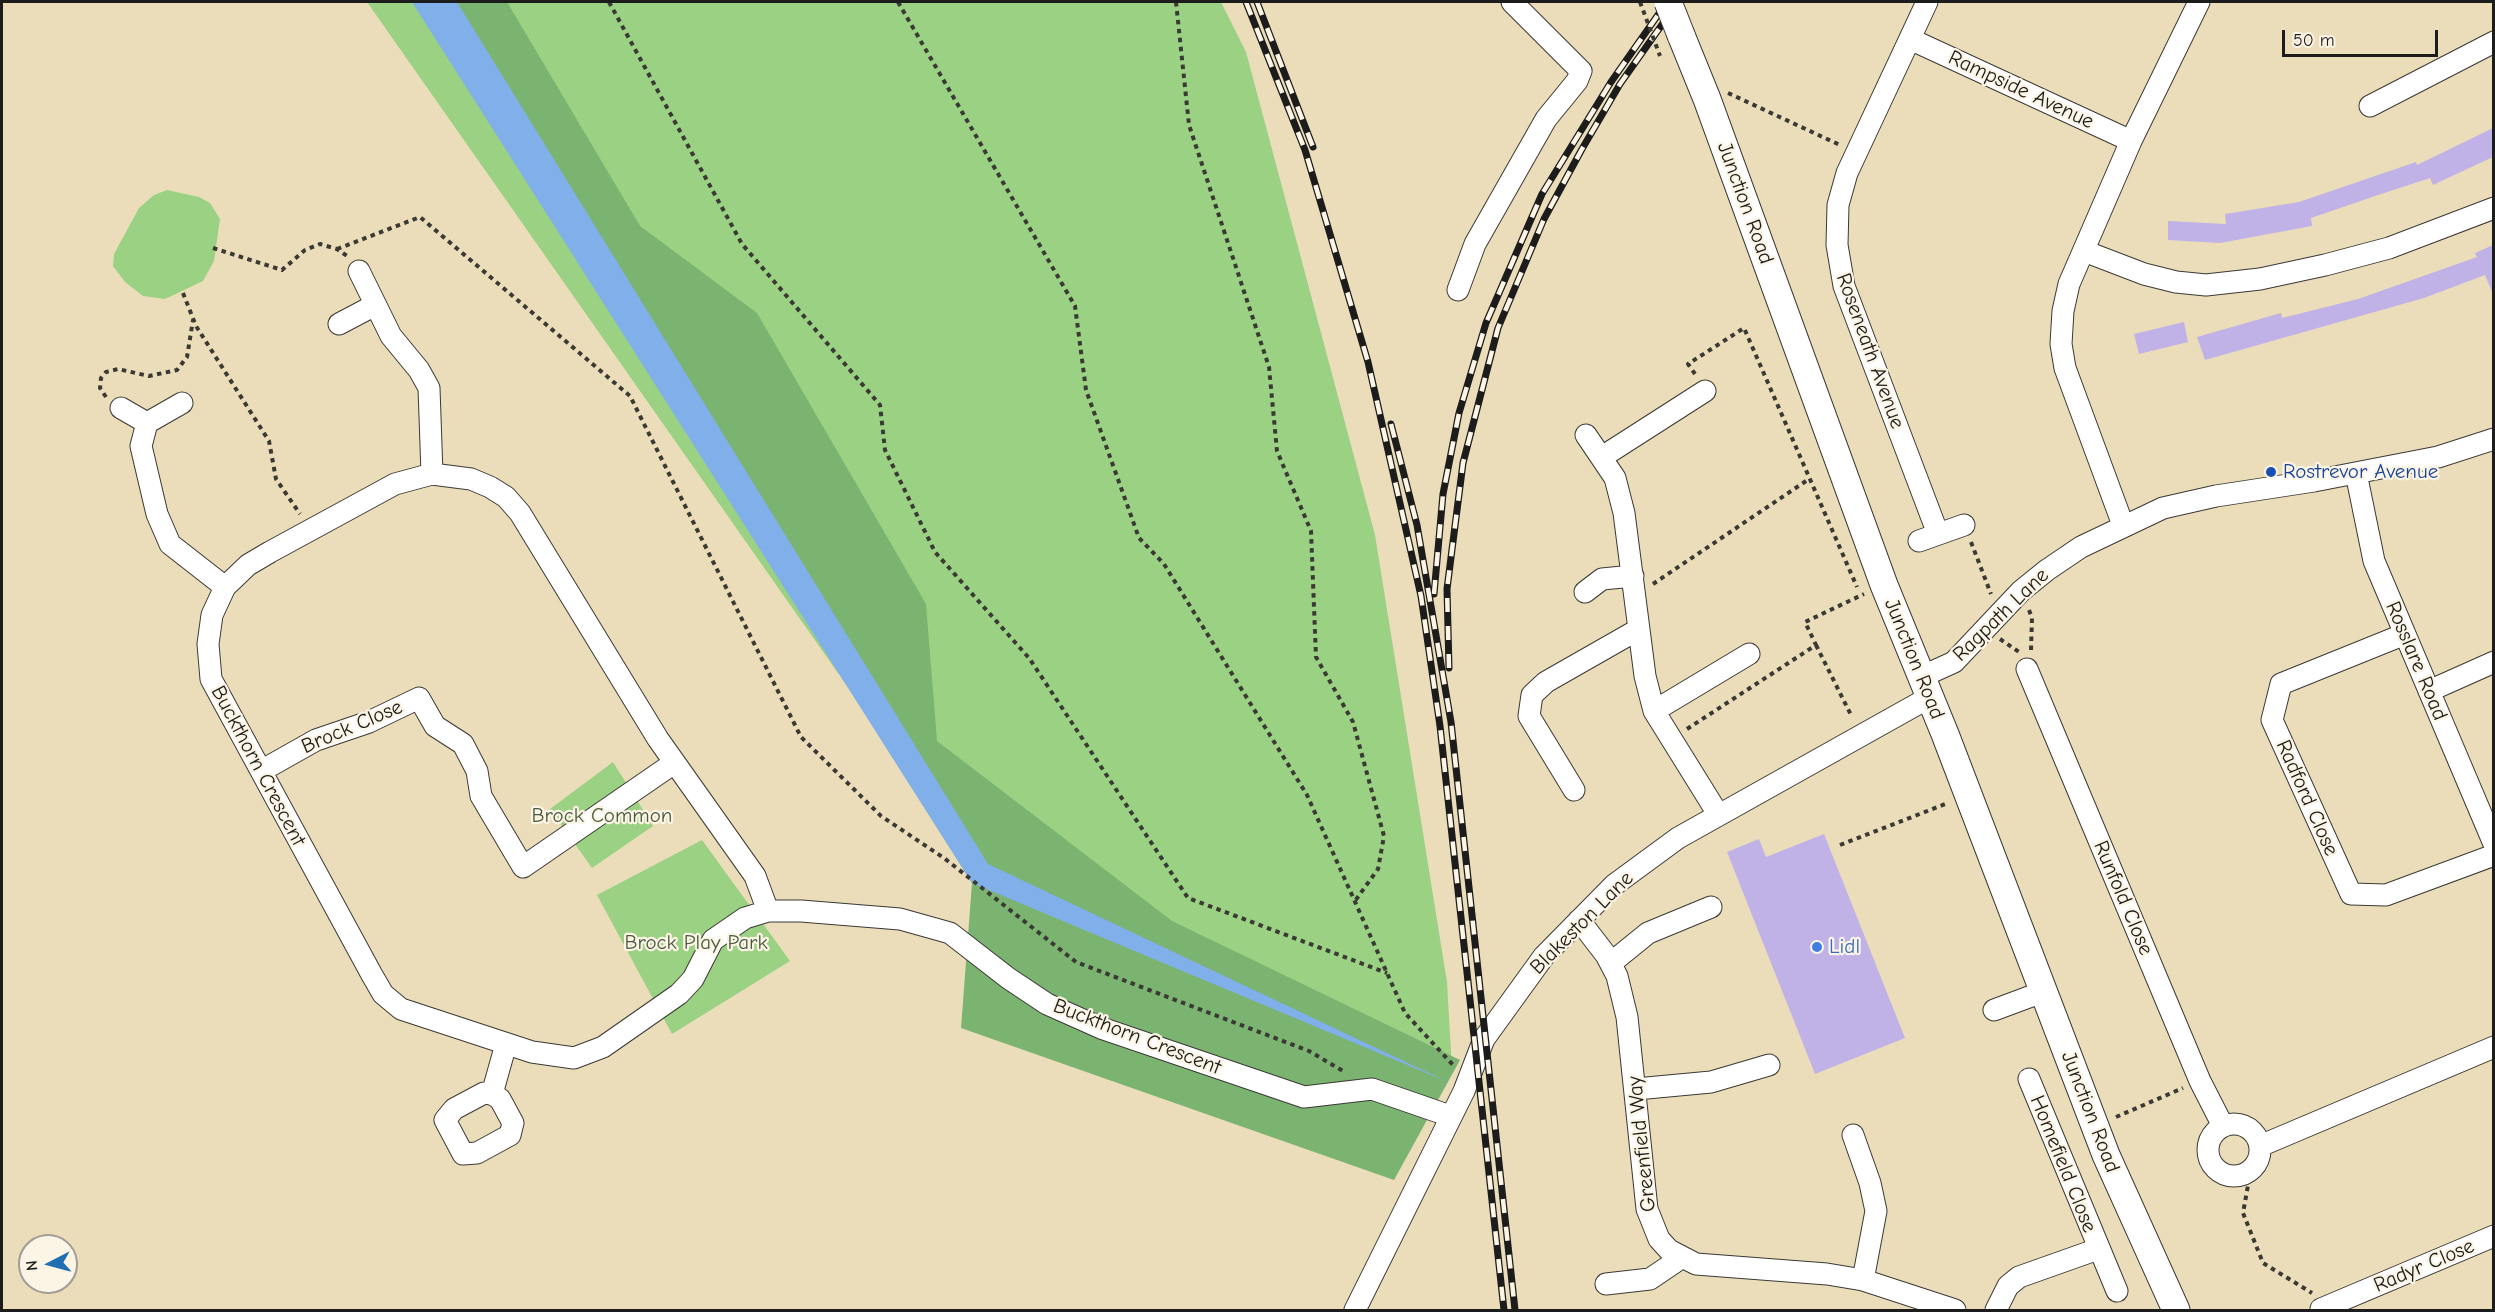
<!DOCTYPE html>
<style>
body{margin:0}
#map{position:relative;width:2495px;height:1312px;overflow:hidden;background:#ebddba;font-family:"Comic Neue",sans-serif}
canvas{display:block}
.frame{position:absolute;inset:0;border:3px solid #1c1c1c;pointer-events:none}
.north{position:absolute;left:18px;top:1234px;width:60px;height:60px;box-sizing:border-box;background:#fcf5e5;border:2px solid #a29e95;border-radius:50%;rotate:264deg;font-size:16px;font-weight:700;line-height:24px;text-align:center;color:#1c1c1c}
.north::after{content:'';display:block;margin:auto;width:21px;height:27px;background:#1f6fb2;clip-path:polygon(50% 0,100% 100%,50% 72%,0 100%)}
.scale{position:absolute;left:2282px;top:30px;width:156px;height:27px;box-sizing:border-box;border:3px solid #1c1c1c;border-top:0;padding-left:8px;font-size:18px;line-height:21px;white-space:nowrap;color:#1c1c1c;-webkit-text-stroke:4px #fcf5e5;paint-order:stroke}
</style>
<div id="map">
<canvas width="2495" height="1312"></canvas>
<div class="frame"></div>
<div class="north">N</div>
<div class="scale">50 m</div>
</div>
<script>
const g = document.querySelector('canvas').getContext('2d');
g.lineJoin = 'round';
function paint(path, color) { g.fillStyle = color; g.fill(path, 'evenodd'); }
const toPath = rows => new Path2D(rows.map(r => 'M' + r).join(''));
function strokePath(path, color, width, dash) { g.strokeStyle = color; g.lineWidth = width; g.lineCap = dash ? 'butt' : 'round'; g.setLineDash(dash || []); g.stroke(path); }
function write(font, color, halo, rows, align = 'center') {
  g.font = font + ' "Comic Neue",sans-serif'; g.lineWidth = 4.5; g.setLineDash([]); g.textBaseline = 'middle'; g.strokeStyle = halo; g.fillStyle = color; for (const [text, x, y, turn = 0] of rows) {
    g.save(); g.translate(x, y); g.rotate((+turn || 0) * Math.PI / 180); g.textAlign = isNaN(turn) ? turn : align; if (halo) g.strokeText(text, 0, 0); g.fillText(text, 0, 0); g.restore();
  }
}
paint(toPath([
 [367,2,1221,2,1246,52,1375,535,1447,982,1452,1069,979,874],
 [167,190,199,197,210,203,220,219,214,261,203,281,165,299,143,296,125,282,113,266,114,254,139,208,154,195],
 [613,762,653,826,592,868,550,809],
 [702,840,790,961,672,1034,597,895]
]), '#9ad183');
paint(toPath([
 [415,2,507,2,640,226,757,313,926,604,937,741,1172,921,1460,1060,1394,1180,961,1028,972,883]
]), '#7bb371');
paint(toPath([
 [412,2,457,2,988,864,1448,1082,972,883]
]), '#80afea');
paint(toPath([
 [2493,128,2493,157,2433,185,2430,178,2375,196,2311,218,2312,226,2220,243,2168,240,2168,221,2226,224,2225,214,2299,202,2416,162,2417,165],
 [2493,245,2493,294,2485,275,2424,298,2205,360,2197,337,2281,313,2282,318,2358,299,2477,257,2475,253],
 [2184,322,2188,342,2139,354,2134,334],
 [1824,834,1905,1038,1815,1074,1727,852,1759,839,1766,857]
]), '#c0b2e7');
const minor = toPath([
 [1927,2,1847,173,1838,205,1837,245,1844,286,1938,534],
 [1910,39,2131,141],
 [2370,106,2494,42],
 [2084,251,2144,274,2176,282,2206,285,2260,279,2325,265,2389,248,2494,208],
 [359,271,391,336,419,370,429,388,432,474],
 [1458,290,1475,244,1546,119,1577,81,1581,71,1512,2],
 [339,324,375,305],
 [182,403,147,423,141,446,157,514,170,544,225,587],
 [121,408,147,423],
 [1586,435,1615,478,1624,513,1645,676,1654,711,1718,814],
 [1602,457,1705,391],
 [2356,473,2374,561,2494,844],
 [2123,525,2065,368,2061,344,2063,311,2069,284,2131,141,2199,2],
 [1919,541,1964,525],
 [1585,592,1602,579,1633,576],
 [2405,634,2281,684,2272,720,2351,894,2386,895,2494,855],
 [2027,669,2200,1081,2223,1126],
 [1921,677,1954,662,2021,591,2047,570,2081,547,2163,508,2216,496,2314,481,2438,457,2494,439],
 [2429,691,2494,662],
 [1654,711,1749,654],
 [261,771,316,740,369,722,419,698,435,726,463,744,477,771,481,796,523,867,674,763],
 [1574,790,1529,716,1532,695,1546,682,1639,629],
 [768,911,755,876,658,739,520,513,506,497,490,487,471,479,432,474,395,484,270,552,248,565,225,587,212,615,208,644,211,679,372,975,383,994,401,1009,532,1052,574,1058,603,1047,679,994,693,979,713,940,745,918,768,911,801,911,900,919,950,933,1008,978,1047,1004,1101,1028,1304,1097,1372,1089,1450,1116],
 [1579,920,1606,955,1617,976,1627,1017,1647,1209,1659,1239,1669,1250,1696,1264,1827,1274,1863,1280,1955,1310],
 [1611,963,1648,933,1711,907],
 [1994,1010,2045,991],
 [2029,1079,2117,1291],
 [1636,1089,1711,1082,1769,1065],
 [484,1093,492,1094,500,1099,513,1123,510,1135,477,1153,463,1154,445,1120,454,1109,484,1093],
 [492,1094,506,1044],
 '2208 1150a26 26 0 1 1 52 0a26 26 0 1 1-52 0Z',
 [1853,1135,1870,1183,1876,1211,1863,1280],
 [2260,1146,2494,1047],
 [1606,1284,1650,1279,1681,1258],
 [2321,1309,2494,1236],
 [1355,1310,1464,1091,1484,1039,1544,956,1614,885,1678,838,1930,697],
 [1996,1310,2008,1286,2019,1277,2098,1249]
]);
const major = toPath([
 [1681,35,1707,99,1884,585,1945,734,2106,1155,2176,1310]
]);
strokePath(minor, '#3b3934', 23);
strokePath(major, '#3b3934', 29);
strokePath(toPath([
 [609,2,742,244,880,405,885,450,935,552,1029,658,1188,898,1387,973],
 [898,2,1075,306,1086,390,1139,538,1164,564,1307,795,1405,1013,1453,1065],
 [1176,2,1189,125,1269,367,1277,451,1311,531,1316,657,1353,722,1384,836,1378,869,1355,901],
 [1728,93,1840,145],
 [213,248,282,270,305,250,320,244,337,249,347,256],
 [337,249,420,217,630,396,801,737,881,816,944,858,1076,962,1309,1051,1343,1071],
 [183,293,196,326,269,441,276,479,300,514],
 [1695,374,1688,364,1744,328,1857,587],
 [106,397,100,388,101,378,106,372,118,369,149,376,177,370,187,357,193,320],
 [1971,542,1991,594],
 [1653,584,1809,479],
 [2029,610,2032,618,2031,650],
 [2000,639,2019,652],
 [1816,645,1852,717],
 [1687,729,1816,645,1805,622,1864,594],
 [1840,845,1948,803],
 [2116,1117,2183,1088],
 [2251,1169,2243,1213,2263,1263,2312,1293]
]), '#3b3934', 4, [4.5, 4.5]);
strokePath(minor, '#fff', 21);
strokePath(major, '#fff', 27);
const rail = toPath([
 [1246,2,1305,150,1368,362,1421,596,1440,726,1504,1310],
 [1257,2,1313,147],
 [1391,424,1417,525,1451,722,1515,1310],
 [1434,594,1443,494,1459,413,1486,323,1542,194,1611,82,1667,2],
 [1449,668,1447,589,1463,463,1498,328,1544,219,1582,149,1620,84,1678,2]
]);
strokePath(rail, '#1c1c1c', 7);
strokePath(rail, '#fcf5e5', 4.5, [14]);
const majorBridge = toPath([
 [1668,2,1681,35]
]);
strokePath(majorBridge, '#3b3934', 29, []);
strokePath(toPath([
 [1640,2,1660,56]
]), '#3b3934', 4, [4.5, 4.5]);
strokePath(majorBridge, '#fff', 27);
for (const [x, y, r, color] of [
 [2271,472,6,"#1a4fb4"],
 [1817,947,6,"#3f7fe0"]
]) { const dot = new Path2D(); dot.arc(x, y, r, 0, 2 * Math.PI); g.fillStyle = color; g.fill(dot); strokePath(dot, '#fcf5e5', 2); }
write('21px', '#1c1c1c', '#fcf5e5', [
 ["Rampside Avenue",2021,90,25],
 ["Junction Road",1745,203,70],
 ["Roseneath Avenue",1870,351,70],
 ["Ragpath Lane",2001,615,-44],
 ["Junction Road",1914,659,68],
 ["Rosslare Road",2416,661,67],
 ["Brock Close",352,727,-23],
 ["Buckthorn Crescent",258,766,62],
 ["Radford Close",2307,798,66],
 ["Runfold Close",2123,898,67],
 ["Blakeston Lane",1582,923,-45],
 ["Buckthorn Crescent",1137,1037,21],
 ["Junction Road",2090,1112,69],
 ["Greenfield Way",1642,1144,-96],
 ["Homefield Close",2063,1164,68],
 ["Radyr Close",2424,1266,-23]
]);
write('21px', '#164399', '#fcf5e5', [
 ["Rostrevor Avenue",2283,472]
], 'left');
write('21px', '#485b40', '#fcf5e5', [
 ["Brock Common",602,816],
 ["Brock Play Park",696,943]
]);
write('21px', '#366cbe', '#fcf5e5', [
 ["Lidl",1829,947]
], 'left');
</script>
